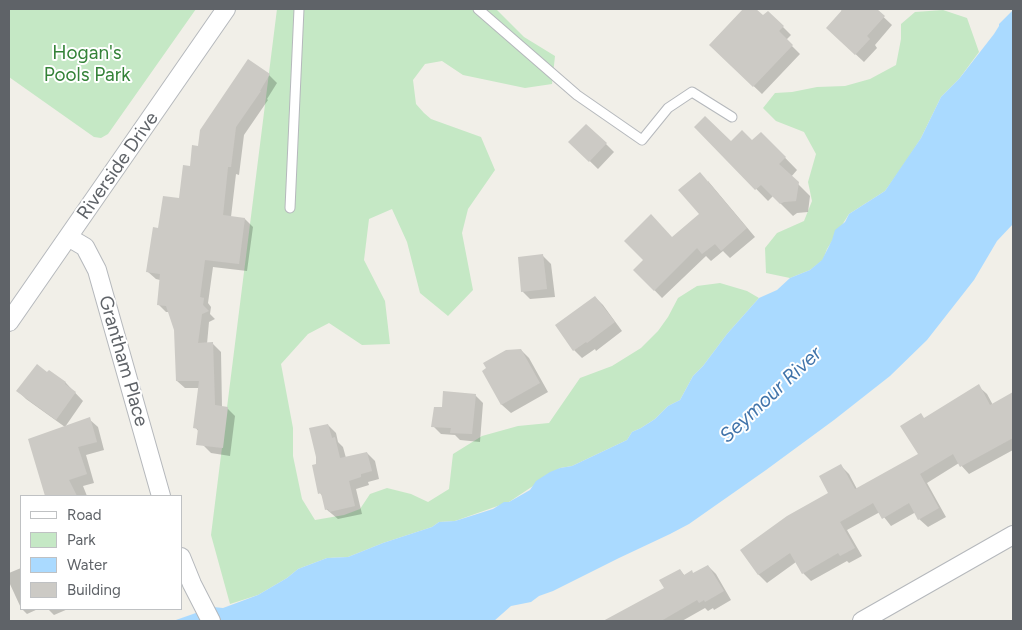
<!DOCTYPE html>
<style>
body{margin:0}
#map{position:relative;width:1022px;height:630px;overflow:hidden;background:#f1efe8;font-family:Figtree,sans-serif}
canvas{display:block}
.frame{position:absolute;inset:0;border:10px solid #5f6368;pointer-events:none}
.legend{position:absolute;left:20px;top:495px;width:162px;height:115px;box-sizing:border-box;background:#fff;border:1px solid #bfc1c3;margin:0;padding:6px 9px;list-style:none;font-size:15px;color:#5f6368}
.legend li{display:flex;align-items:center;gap:10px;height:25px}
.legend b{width:25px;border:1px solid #bfc1c3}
</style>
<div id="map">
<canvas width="1022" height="630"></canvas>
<div class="frame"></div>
<ul class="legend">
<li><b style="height:6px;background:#fff"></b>Road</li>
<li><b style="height:14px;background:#c5e8c5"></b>Park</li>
<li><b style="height:14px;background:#aadaff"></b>Water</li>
<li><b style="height:14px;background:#cccac5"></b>Building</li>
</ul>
</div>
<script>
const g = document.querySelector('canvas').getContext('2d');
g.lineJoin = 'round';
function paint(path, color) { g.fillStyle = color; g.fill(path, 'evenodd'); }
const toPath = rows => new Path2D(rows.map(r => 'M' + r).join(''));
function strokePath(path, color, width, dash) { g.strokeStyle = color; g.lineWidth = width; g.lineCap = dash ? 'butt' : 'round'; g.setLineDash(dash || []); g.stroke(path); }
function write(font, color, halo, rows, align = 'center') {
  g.font = font + ' Figtree,sans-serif'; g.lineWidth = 4; g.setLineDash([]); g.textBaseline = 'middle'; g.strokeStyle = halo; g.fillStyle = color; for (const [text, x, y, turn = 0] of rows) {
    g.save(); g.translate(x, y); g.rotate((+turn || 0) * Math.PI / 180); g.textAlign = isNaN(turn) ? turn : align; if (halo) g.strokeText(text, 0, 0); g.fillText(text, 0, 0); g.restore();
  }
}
paint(toPath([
 [9,9,196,9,108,134,101,138,94,137,9,77],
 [277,9,496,9,524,37,555,56,552,84,525,88,463,75,442,61,425,64,413,80,416,104,424,113,431,119,481,137,495,170,468,209,462,233,473,290,448,316,420,293,407,242,392,209,369,219,364,260,385,301,390,344,362,345,329,323,308,334,281,364,293,428,293,456,302,499,315,520,344,515,360,509,370,494,387,488,411,494,428,502,449,489,453,454,482,436,518,426,549,423,580,378,612,366,641,348,658,331,668,317,678,298,697,286,720,283,747,291,759,298,727,334,703,366,693,376,680,400,668,406,655,419,641,428,632,432,627,440,572,466,560,468,509,502,455,521,439,522,432,527,383,543,348,557,327,558,298,569,287,578,258,595,230,604,211,535],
 [943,10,967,18,979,52,959,79,941,97,921,138,905,163,885,191,849,214,827,249,823,260,810,270,790,278,766,273,765,248,777,233,804,221,812,201,808,182,816,154,804,132,776,121,763,108,775,93,792,92,817,87,845,86,870,79,896,65,901,39,901,24,915,12]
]), '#c5e8c5');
paint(toPath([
 [1013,10,1013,224,997,241,974,280,927,340,890,376,834,420,766,470,689,524,670,534,619,558,553,591,539,596,531,602,511,606,494,621,173,621,213,607,223,608,258,595,287,578,298,569,327,558,348,557,383,543,432,527,439,522,455,521,493,509,504,502,509,502,530,490,536,481,550,472,560,468,572,466,627,440,632,432,641,428,655,419,668,406,680,400,693,376,703,366,727,334,759,298,777,290,790,278,810,270,822,260,832,240,835,230,845,222,849,214,885,191,921,138,941,97,959,79,994,34,999,26,999,24]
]), '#aadaff');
paint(toPath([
 [745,9,754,9,763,17,783,27,791,35,786,40,800,54,762,94,710,45],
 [840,9,875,9,892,25,875,45,877,48,864,62,836,36,842,11],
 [269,75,277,83,267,99,268,100,244,135,239,175,236,174,231,217,245,219,253,227,247,271,213,267,208,303,211,307,210,314,215,319,209,322,207,344,213,344,221,352,222,407,227,408,235,416,230,456,211,453,203,445,199,432,195,427,199,388,185,388,177,381,176,330,170,312,166,312,158,304,160,280,156,279,148,272,159,229,180,200,199,147],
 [696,127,731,143,752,142,761,133,797,170,791,177,810,196,808,212,797,213,793,216,773,196,768,201],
 [570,142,606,144,614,152,598,169],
 [708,181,755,237,730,258,723,251,711,261,706,256,662,298,635,270,700,214],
 [543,256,551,264,555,297,530,299,522,291],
 [595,297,603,305,622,331,596,351,595,349,582,358,574,350],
 [521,350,529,358,548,392,511,413,502,405,483,371],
 [49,371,66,383,83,401,65,427,26,399,18,391],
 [978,386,987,394,993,405,1013,393,1013,450,969,474,959,463,927,483,946,517,928,527,919,519,916,512,891,526,880,512,847,530,862,556,849,563,847,561,811,581,803,573,796,562,767,583,759,575,741,550,830,493,841,466,849,474,857,489,919,455,925,419],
 [475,395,483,403,480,442,460,440,455,435,441,434,433,426,443,408],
 [89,419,98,427,104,450,86,455,94,483,83,486,87,496,47,496,29,440],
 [328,425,336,433,338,442,343,447,346,458,367,453,375,461,379,479,368,482,369,485,356,489,362,514,338,519,326,509,323,497,320,493,317,465],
 [708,566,716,574,731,600,714,610,713,608,708,611,705,608,682,621,609,621,609,620,665,589,680,570,685,576,694,574],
 [21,568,21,608,9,582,9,573],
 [22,609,38,609,27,614],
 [48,609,68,609,54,615]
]), '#0003');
paint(toPath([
 [743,9,756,9,763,15,768,11,784,26,779,31,793,45,753,87,709,45],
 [843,9,877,9,885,16,867,36,870,39,855,55,826,28],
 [248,59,270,74,260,91,261,91,236,127,231,167,228,167,223,215,245,218,239,264,205,260,200,297,204,298,203,305,209,311,202,314,198,343,213,342,215,405,228,407,223,448,196,445,198,429,193,428,199,381,176,381,174,330,166,306,157,305,160,274,146,272,153,227,158,228,163,196,179,198,183,165,190,166,192,145,198,146,200,130],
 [705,116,731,141,742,130,752,140,761,132,786,157,779,164,799,182,796,201,784,202,780,204,761,185,755,190,694,127],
 [586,124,607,143,589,162,568,142],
 [700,172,747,228,721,251,715,244,702,254,697,248,654,291,633,270,643,260,624,241,651,214,672,237,699,214,678,190],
 [543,254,547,289,521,292,518,257],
 [595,296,615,322,587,343,586,342,573,351,555,325],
 [521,349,540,383,501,405,482,371,486,368,483,363,506,350],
 [37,364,47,372,49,370,66,382,65,384,76,392,56,420,16,391],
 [979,384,990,405,1013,392,1013,438,960,467,953,454,920,474,939,508,918,520,909,503,882,519,873,503,840,522,855,548,840,556,838,553,802,574,790,553,758,575,740,550,787,516,828,493,819,476,841,464,855,489,918,454,900,426,921,413,924,418],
 [443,391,476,394,472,434,450,433,451,428,431,427,434,407,442,407],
 [90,417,97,442,78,447,87,474,69,480,77,496,45,496,28,439],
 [328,424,332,438,335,437,340,458,367,452,372,471,361,474,361,477,349,481,355,506,329,512,328,509,325,510,321,493,318,494,312,465,316,464,316,457,309,428],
 [708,565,724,591,705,602,704,600,699,603,697,600,661,621,603,621,664,588,659,580,680,569,684,575,692,570,693,573]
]), '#cccac5');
const service = toPath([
 [478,9,577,95,642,140,668,108,692,92,732,117],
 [290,208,299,9]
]);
const minor = toPath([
 [68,237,85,247,97,270,161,496],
 [9,322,226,9],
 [181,557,192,584,211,621],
 [862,621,1013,535]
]);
strokePath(service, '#b5b8bc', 11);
strokePath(minor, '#b5b8bc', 20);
strokePath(service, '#fff', 9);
strokePath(minor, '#fff', 18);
write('19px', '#348238', '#fff', [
 ["Hogan's",87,53],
 ["Pools Park",87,75]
]);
write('19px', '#5f6368', '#fff', [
 ["Riverside Drive",118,166,-55],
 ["Grantham Place",123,361,74]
]);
write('italic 20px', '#4174aa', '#fff', [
 ["Seymour River",771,395,-43]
]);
</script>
